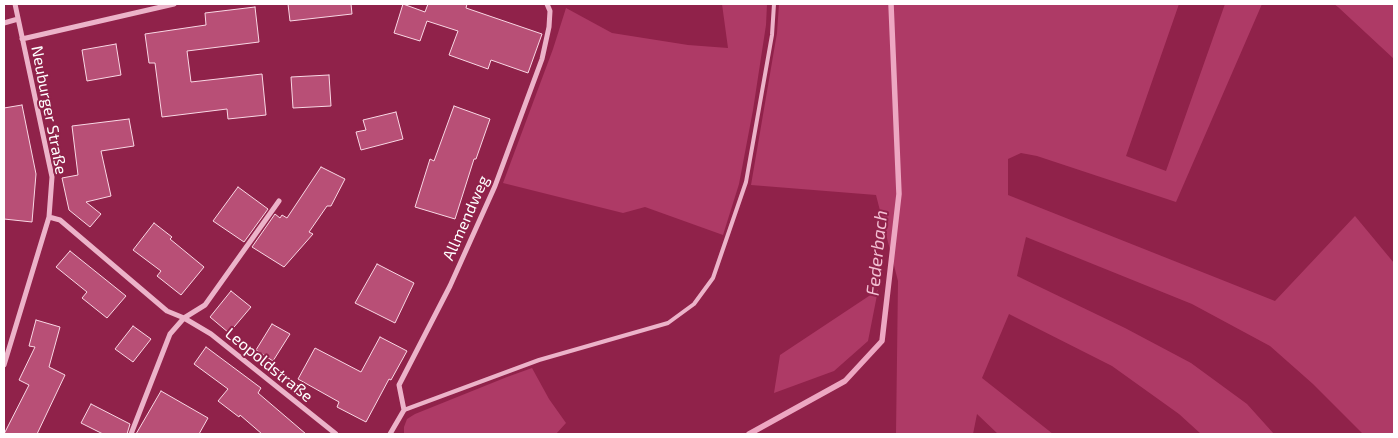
<!DOCTYPE html>
<meta charset="utf-8">
<style>
body{margin:0}
#map{position:relative;width:1398px;height:438px;overflow:hidden;background:#90224a;font-family:"Exo 2",sans-serif}
canvas{display:block}
.frame{position:absolute;inset:0;border:5px solid #fff;pointer-events:none}
</style>
<div id="map">
<canvas width="1398" height="438"></canvas>
<div class="frame"></div>
</div>
<script>
const g = document.querySelector('canvas').getContext('2d');
g.lineJoin = 'round';
function paint(path, color) { g.fillStyle = color; g.fill(path, 'evenodd'); }
const toPath = rows => new Path2D(rows.map(r => 'M' + r).join(''));
function strokePath(path, color, width, dash) { g.strokeStyle = color; g.lineWidth = width; g.lineCap = dash ? 'butt' : 'round'; g.setLineDash(dash || []); g.stroke(path); }
function write(font, color, halo, rows, align = 'center') {
  g.font = font + ' "Exo 2",sans-serif'; g.lineWidth = 4; g.setLineDash([]); g.textBaseline = 'middle'; g.strokeStyle = halo; g.fillStyle = color; for (const [text, x, y, turn = 0] of rows) {
    g.save(); g.translate(x, y); g.rotate((+turn || 0) * Math.PI / 180); g.textAlign = isNaN(turn) ? turn : align; if (halo) g.strokeText(text, 0, 0); g.fillText(text, 0, 0); g.restore();
  }
}
paint(toPath([
 [722,4,767,4,766,25,753,110,739,184,723,235,645,207,623,213,503,183,553,49,566,8,612,33,688,45,728,48],
 [779,4,1179,4,1126,156,1166,171,1225,4,1262,4,1176,202,1037,156,1021,153,1008,159,1008,195,1275,301,1355,216,1394,263,1394,434,1363,434,1313,384,1270,346,1192,304,1026,237,1017,276,1125,328,1191,363,1247,404,1274,434,1201,434,1179,414,1112,366,1009,314,982,378,1053,434,998,434,977,414,973,434,896,434,898,281,876,195,751,185,777,33],
 [1334,4,1394,4,1394,59,1338,7],
 [878,290,868,341,834,371,774,393,780,355],
 [532,368,549,399,566,423,556,434,405,434,404,433,404,427,407,419,415,414,507,377]
]), '#ae3a66');
strokePath(toPath([
 [749,434,845,381,882,341,899,194,891,4]
]), '#eda7c2', 5.5);
const building = toPath([
 [288,4,351,4,352,14,290,21,288,4],
 [403,4,425,12,428,4,467,4,466,8,542,34,528,73,491,60,488,69,449,55,458,31,427,21,420,41,394,33,403,4],
 [255,7,259,42,187,51,191,82,262,74,266,115,228,119,227,109,162,117,155,63,149,63,145,34,206,25,205,13,255,7],
 [116,44,121,75,87,81,82,50,116,44],
 [329,75,331,106,293,108,291,77,329,75],
 [22,105,36,174,32,222,4,219,4,108,22,105],
 [454,106,490,119,476,159,474,159,455,219,415,207,430,159,434,161,454,106],
 [396,112,403,139,361,150,356,132,366,130,363,120,396,112],
 [129,119,134,146,101,151,111,196,86,202,101,214,90,227,69,210,62,178,78,175,72,126,129,119],
 [321,167,345,179,331,206,327,206,309,232,313,234,284,267,252,247,275,214,280,218,282,215,287,218,321,167],
 [238,187,268,209,244,242,213,221,238,187],
 [154,223,172,237,170,239,204,267,181,295,157,276,161,271,133,250,154,223],
 [70,251,126,296,107,318,82,298,87,292,56,267,70,251],
 [377,264,414,283,395,323,355,303,377,264],
 [231,291,251,307,229,333,210,317,231,291],
 [36,320,60,327,49,367,65,375,37,434,4,434,29,385,19,380,35,347,29,346,36,320],
 [272,324,290,334,273,361,256,350,272,324],
 [133,326,151,339,133,362,115,349,133,326],
 [380,337,407,351,391,380,389,379,366,422,337,407,339,402,298,379,315,348,361,372,380,337],
 [206,347,261,388,258,393,306,434,262,434,240,415,239,417,218,401,228,389,194,364,206,347],
 [161,391,208,418,199,434,136,434,161,391],
 [91,404,130,424,127,434,103,434,81,423,91,404]
]);
paint(building, '#b84f76');
strokePath(building, '#f9d8e5', 1);
strokePath(toPath([
 [404,410,539,360,668,323,694,304,713,278,746,182,772,35,774,4]
]), '#ecb3c9', 4);
strokePath(toPath([
 [4,23,18,19],
 [22,39,174,4],
 [49,217,60,220,167,311,184,318,211,334,336,434],
 [4,365,49,217,52,177,15,4],
 [131,434,170,334,184,318,205,305,279,201],
 [390,434,404,410,399,385,450,286,495,186,542,59,549,27,550,11,547,4]
]), '#ecb3c9', 5);
write('16px', '#fff', '#90224a', [
 ["Neuburger Straße",49,110,79],
 ["Allmendweg",466,218,-66],
 ["Leopoldstraße",269,365,39]
]);
write('italic 18px', '#f3bfd3', '#90224a', [
 ["Federbach",877,253,-84]
]);
</script>
